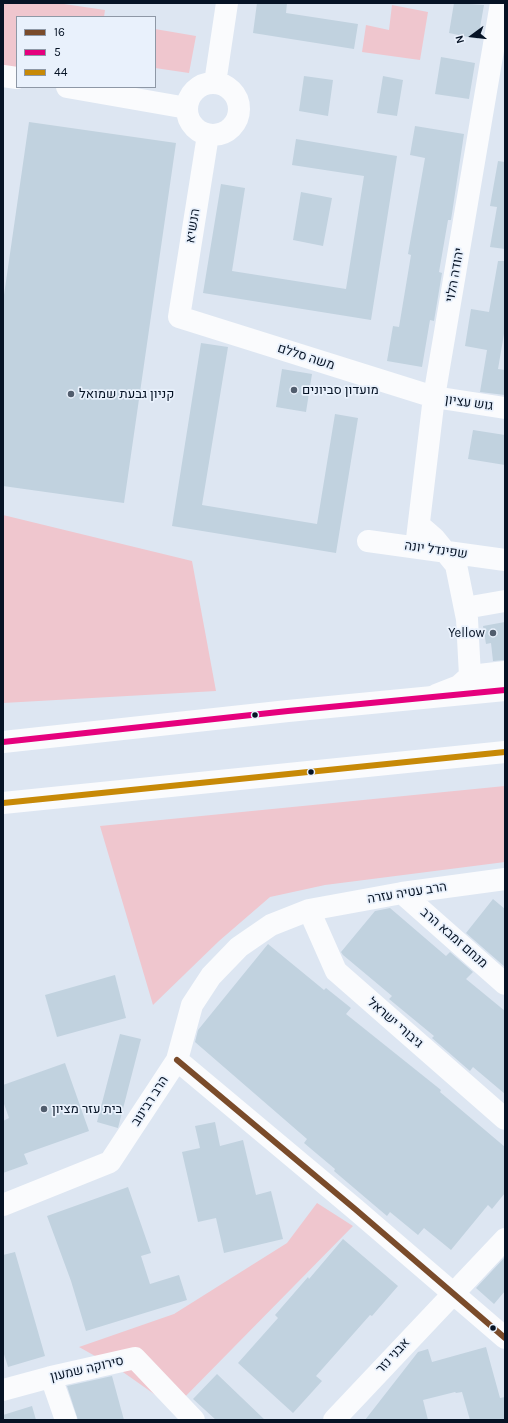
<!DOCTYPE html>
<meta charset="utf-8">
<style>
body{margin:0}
#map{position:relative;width:508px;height:1423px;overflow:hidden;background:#dde6f2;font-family:Karla,sans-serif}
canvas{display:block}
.frame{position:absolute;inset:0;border:4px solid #061325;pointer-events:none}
.legend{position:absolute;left:16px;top:16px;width:140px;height:72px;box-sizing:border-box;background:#e9f1fc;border:1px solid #8e98a6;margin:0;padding:5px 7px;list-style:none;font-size:12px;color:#061325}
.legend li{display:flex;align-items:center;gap:8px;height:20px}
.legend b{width:20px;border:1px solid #8e98a6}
.north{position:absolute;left:452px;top:16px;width:40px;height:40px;-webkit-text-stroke:3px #e9f1fc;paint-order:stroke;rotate:255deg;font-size:11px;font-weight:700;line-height:16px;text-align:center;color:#061325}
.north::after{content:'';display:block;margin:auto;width:14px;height:18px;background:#061325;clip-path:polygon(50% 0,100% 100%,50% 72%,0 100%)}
</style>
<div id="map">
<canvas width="508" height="1423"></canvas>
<div class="frame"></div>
<ul class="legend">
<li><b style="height:5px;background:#7a4b2a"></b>16</li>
<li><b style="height:5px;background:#e5007d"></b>5</li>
<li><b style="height:5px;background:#c78907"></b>44</li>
</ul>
<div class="north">N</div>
</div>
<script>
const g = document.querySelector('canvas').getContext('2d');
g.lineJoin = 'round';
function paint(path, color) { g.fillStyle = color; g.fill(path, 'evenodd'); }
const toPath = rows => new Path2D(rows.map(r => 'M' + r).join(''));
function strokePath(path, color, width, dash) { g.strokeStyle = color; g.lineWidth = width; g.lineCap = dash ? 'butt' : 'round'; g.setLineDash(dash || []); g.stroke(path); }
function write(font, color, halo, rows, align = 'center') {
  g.font = font + ' Karla,Heebo,sans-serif'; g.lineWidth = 3.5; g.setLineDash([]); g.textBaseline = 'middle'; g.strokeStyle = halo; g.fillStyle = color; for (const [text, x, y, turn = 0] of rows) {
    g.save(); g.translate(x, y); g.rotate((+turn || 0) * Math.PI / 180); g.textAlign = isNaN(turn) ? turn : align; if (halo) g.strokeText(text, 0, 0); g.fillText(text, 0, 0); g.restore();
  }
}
paint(toPath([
 [3,3,57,3,105,10,104,17,17,17,17,78,3,76],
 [392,5,428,12,420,60,362,52,366,25,389,30],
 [155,29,196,36,189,73,155,68],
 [3,515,192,561,216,691,3,703],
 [505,786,505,862,325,885,270,897,219,941,153,1005,100,826],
 [317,1203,353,1226,174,1408,120,1370,79,1347,174,1314,287,1243]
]), '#efc6ce');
paint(toPath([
 [257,3,287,3,286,13,358,24,354,49,253,33],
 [454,3,484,5,478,39,449,33],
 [441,57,475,63,469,99,435,94],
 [304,76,333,80,328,116,299,111],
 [383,76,403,80,397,116,377,113],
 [29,122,176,143,124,503,3,486,3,302],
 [415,126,464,134,451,220,448,220,439,272,442,273,434,321,430,320,422,367,387,361,393,326,399,327,411,255,408,254,425,158,410,155],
 [296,139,397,156,371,320,203,293,221,184,245,188,232,271,346,289,364,176,292,165],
 [498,161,505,162,505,249,490,247,497,207,490,206],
 [301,192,332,198,323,246,293,240],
 [498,261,505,261,505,328,498,369,505,370,505,395,480,392,487,350,465,346,471,309,489,312],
 [201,343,228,347,202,505,317,524,335,414,358,418,336,553,172,526],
 [282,369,312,374,306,412,276,407],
 [473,430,505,435,505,465,468,459],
 [505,622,505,660,493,661,491,643,486,644,483,626],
 [493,899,505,909,505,967,466,933],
 [390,908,446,956,450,952,473,972,466,979,505,1011,505,1094,473,1067,470,1071,432,1038,434,1036,389,999,392,996,343,955,341,952,375,911],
 [268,944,324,990,326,988,351,1008,346,1014,441,1090,440,1092,505,1147,505,1193,492,1209,488,1205,451,1250,424,1228,418,1235,390,1212,387,1216,334,1171,335,1169,304,1143,307,1139,195,1042,198,1030],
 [115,975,126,1018,57,1037,45,995],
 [120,1034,141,1039,118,1128,97,1122],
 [65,1063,89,1131,24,1154,28,1164,3,1173,3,1121,9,1118,3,1101,3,1085],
 [215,1122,220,1146,243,1140,256,1195,271,1191,283,1239,224,1253,216,1218,198,1222,182,1152,200,1148,195,1126],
 [128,1187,151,1253,141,1256,150,1284,179,1275,187,1300,86,1331,71,1281,47,1216],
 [343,1239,398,1286,372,1316,370,1315,316,1376,322,1381,293,1413,238,1363,278,1318,275,1315,308,1277,309,1279],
 [15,1252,45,1356,8,1367,3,1351,3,1255],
 [505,1257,505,1291,494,1304,476,1288],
 [486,1347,500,1398,505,1397,505,1420,470,1420,462,1392,456,1393,455,1392,423,1400,428,1420,365,1420,418,1352,428,1349,432,1362],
 [217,1374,265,1420,216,1420,193,1399],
 [112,1376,124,1420,78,1420,67,1386],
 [32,1406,36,1420,3,1420,3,1415]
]), '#c1d2df');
strokePath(toPath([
 [3,76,17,78],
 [215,83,227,3],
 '187 109a26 26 0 1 1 52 0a26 26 0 1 1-52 0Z',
 [67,87,187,108],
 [208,135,179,317,434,397,505,408],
 [419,525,434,538,456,565,467,619,470,676,459,686,436,695],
 [368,541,505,560],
 [416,547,434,397,501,3],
 [465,608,505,601],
 [470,676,505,672],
 [402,893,505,984],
 [309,910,336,971,505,1119],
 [177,1060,355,1209,505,1338],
 [3,1205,110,1162,177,1060,192,1005,211,976,239,947,271,925,309,910,402,893,505,879],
 [51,1377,66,1420],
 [3,1390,51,1377,135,1358,194,1420],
 [334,1420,505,1239]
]), '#fafbfd', 22);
strokePath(toPath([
 [3,742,288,711,505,690],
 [3,803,505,752]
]), '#fafbfd', 22);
strokePath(toPath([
 [177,1060,355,1209,505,1338]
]), '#7a4b2a', 6);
strokePath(toPath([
 [3,742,288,711,505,690]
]), '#e5007d', 6);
strokePath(toPath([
 [3,803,505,752]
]), '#c78907', 6);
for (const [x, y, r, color] of [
 [294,390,4,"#515d6d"],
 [71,394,4,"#515d6d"],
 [493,633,4,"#515d6d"],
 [255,715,3.5,"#061325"],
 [311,772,3.5,"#061325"],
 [44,1109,4,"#515d6d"],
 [493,1328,3.5,"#061325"]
]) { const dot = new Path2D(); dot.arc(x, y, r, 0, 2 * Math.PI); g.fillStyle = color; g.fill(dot); strokePath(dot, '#e9f1fc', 1.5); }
write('13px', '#061325', '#e9f1fc', [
 ["הנשיא",193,226,-81],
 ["יהודה הלוי",455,275,-80],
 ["משה סללם",306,357,18],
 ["גוש עציון",469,403,8],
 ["שפינדל יונה",436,550,8],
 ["הרב עטיה עזרה",407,893,-9],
 ["מנחם זמבא הרב",454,938,41],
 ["גיבורי ישראל",395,1023,41],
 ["הרב רבינוב",150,1101,-57],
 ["אבני נזר",393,1356,-47],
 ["סירוקה שמעון",87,1369,-13]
]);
write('13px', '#061325', '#e9f1fc', [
 ["מועדון סביונים",302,390],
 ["קניון גבעת שמואל",79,394],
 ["Yellow",485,633,"right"],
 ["בית עזר מציון",52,1109]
], 'left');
</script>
